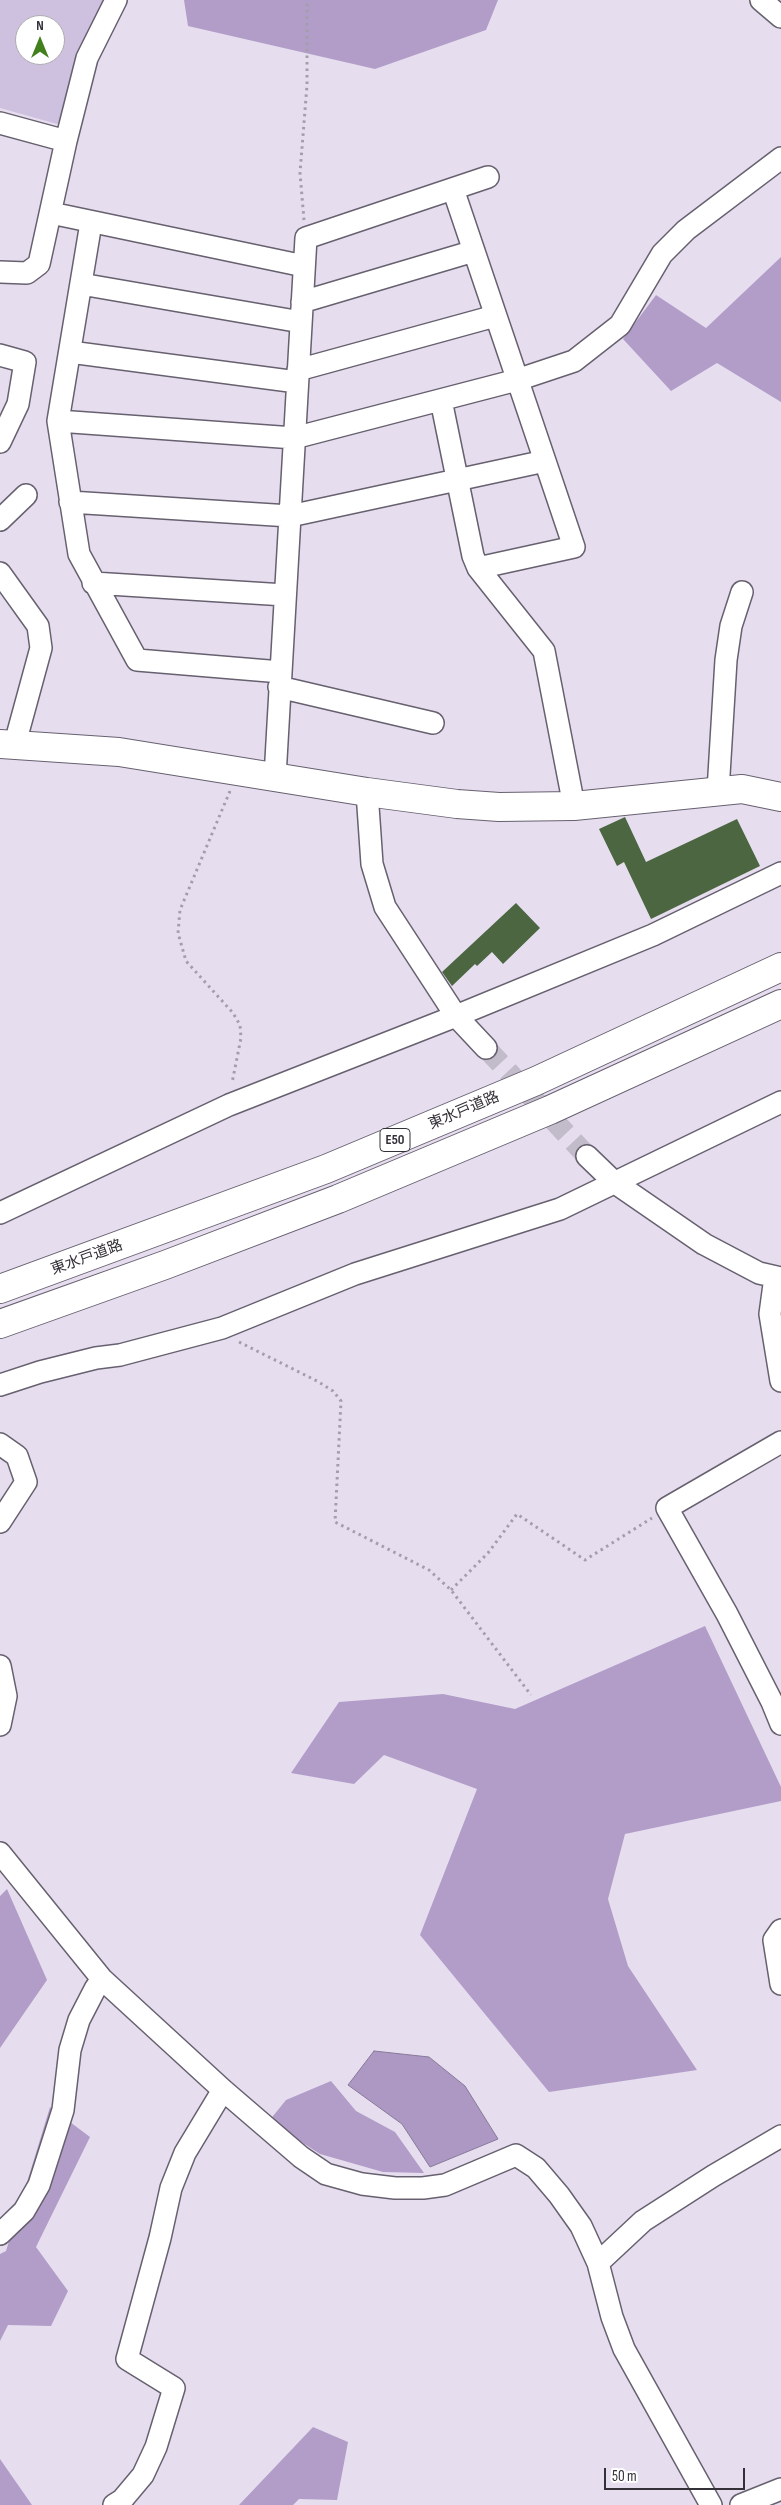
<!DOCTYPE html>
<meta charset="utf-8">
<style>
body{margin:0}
#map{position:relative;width:781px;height:2505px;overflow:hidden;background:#e6deef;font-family:"Sofia Sans Condensed",sans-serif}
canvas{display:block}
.north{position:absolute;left:15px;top:15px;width:50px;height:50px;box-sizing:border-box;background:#fff;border:1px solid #adacaf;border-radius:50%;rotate:0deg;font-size:14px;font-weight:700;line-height:20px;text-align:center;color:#333037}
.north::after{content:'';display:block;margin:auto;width:18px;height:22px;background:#42801d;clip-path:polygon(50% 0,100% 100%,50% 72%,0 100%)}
.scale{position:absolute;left:604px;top:2468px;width:141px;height:22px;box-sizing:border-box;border:2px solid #333037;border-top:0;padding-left:6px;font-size:15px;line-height:18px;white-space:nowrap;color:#333037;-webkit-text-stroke:4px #fff;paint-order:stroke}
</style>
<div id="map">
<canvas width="781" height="2505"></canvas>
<div class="north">N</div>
<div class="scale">50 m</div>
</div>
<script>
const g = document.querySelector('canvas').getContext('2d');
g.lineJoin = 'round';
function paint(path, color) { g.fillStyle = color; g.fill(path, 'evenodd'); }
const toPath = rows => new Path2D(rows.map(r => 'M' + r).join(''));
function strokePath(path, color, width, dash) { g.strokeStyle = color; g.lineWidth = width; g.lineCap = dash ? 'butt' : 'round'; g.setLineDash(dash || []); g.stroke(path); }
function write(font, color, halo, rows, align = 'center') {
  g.font = font + ' "Sofia Sans Condensed","Noto Sans JP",sans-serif'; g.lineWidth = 5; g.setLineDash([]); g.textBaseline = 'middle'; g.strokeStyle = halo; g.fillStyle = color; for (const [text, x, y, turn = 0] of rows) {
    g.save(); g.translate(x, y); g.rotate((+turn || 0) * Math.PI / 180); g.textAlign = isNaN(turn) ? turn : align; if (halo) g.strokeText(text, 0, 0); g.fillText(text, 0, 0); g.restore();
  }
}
paint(toPath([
 [0,0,104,0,108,3,66,117,57,124,0,108],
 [25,25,55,25,55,55,25,55]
]), '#cec0df');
paint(toPath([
 [184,0,498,0,486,30,375,69,188,26],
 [781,257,781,402,717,363,671,391,623,339,656,295,706,328],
 [705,1626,781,1787,781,1801,625,1834,608,1899,628,1966,697,2070,549,2092,420,1935,477,1789,384,1755,354,1784,291,1773,339,1702,443,1694,515,1709],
 [7,1889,47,1980,0,2048,0,1896],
 [331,2081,356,2111,395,2132,424,2173,383,2172,320,2154,269,2121,286,2100],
 [50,2107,90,2137,36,2247,68,2291,51,2326,8,2325,0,2341,0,2254,6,2251],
 [313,2427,348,2442,337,2500,299,2499,293,2505,239,2505],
 [0,2459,32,2505,0,2505]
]), '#b29dc9');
const water = toPath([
 [374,2051,429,2057,465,2086,498,2139,430,2167,402,2124,348,2085,374,2051]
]);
paint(water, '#ac98c3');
strokePath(water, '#887999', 1);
paint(toPath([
 [625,817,646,862,737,819,760,866,651,919,624,862,617,866,599,829],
 [516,903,540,928,503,964,492,952,477,966,475,964,452,986,442,972]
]), '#4b6640');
strokePath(toPath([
 [486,1048,587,1156]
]), '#c2bbca', 21, [21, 11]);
const street = toPath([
 [761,0,781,17],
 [0,123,66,141],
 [51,213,304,266],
 [91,223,58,421,79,554,137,660,281,672],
 [0,272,27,273,39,264,66,141,87,58,116,0],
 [81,284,301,322],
 [302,302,474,251],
 [70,352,297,382],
 [0,355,25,362,18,404,0,442],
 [298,370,495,316],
 [441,400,473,556,478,568,544,651,574,806],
 [58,421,294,438,517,380,574,361,620,325,662,254,686,230,781,158],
 [70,502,290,516,545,461,453,189],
 [0,520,26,495],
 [478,568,574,547,545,461],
 [0,573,38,626,41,648,14,747],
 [93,583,285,595],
 [279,687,433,723],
 [275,777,306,238,488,177],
 [718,791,726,660,731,626,742,592],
 [367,792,372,864,385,907,456,1016,486,1048],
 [587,1156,614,1182,704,1244,759,1273,781,1278],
 [0,1213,229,1105,456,1016,653,935,781,873],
 [775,1277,770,1314,781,1381],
 [0,1385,40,1372,96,1358,120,1355,222,1328,355,1274,560,1209,781,1102],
 [781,1442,667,1508,727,1614,772,1702,781,1724],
 [0,1444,17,1456,26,1482,0,1522],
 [0,1666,6,1696,0,1725],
 [0,1853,102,1979,223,2090,301,2157,326,2174,362,2184,395,2188,423,2188,445,2185,516,2155,536,2168,559,2195,581,2226,598,2263,612,2317,624,2349,711,2505],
 [781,1930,774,1940,781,1984],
 [0,2234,24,2211,39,2185,63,2110,70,2050,79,2020,95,1989,102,1979],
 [598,2263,643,2221,713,2176,781,2136],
 [114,2505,122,2500,143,2475,156,2447,174,2388,127,2359,160,2238,171,2188,185,2153,223,2090],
 [741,2505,781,2489]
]);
const secondary = toPath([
 [0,744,119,752,367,792,457,804,499,807,574,806,742,789,781,797]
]);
const highway = toPath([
 [0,1289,326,1169,536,1081,781,967],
 [0,1324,165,1265,338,1199,550,1110,781,1004]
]);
strokePath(street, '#67606f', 24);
strokePath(secondary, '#67606f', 30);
strokePath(highway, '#67606f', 30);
strokePath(toPath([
 [304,220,300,173,307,85,307,0],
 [230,791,180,910,178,933,186,961,233,1013,240,1025,241,1038,232,1083],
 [239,1342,317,1381,333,1391,341,1401,335,1522,429,1570,451,1590,531,1695],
 [451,1590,488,1553,517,1514,585,1560,652,1518]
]), '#a49eab', 3, [2.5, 4]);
strokePath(street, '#fff', 21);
strokePath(secondary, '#fff', 28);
strokePath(highway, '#fff', 28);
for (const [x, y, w] of [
 [395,1140,30]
]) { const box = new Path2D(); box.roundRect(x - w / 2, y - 11.5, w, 23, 4); g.fillStyle = '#fff'; g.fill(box); strokePath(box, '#333037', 1); }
write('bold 14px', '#333037', null, [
 ["E50",395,1140]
]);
write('15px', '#333037', '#fff', [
 ["東水戸道路",464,1111,-23],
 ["東水戸道路",87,1258,-20]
]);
</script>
